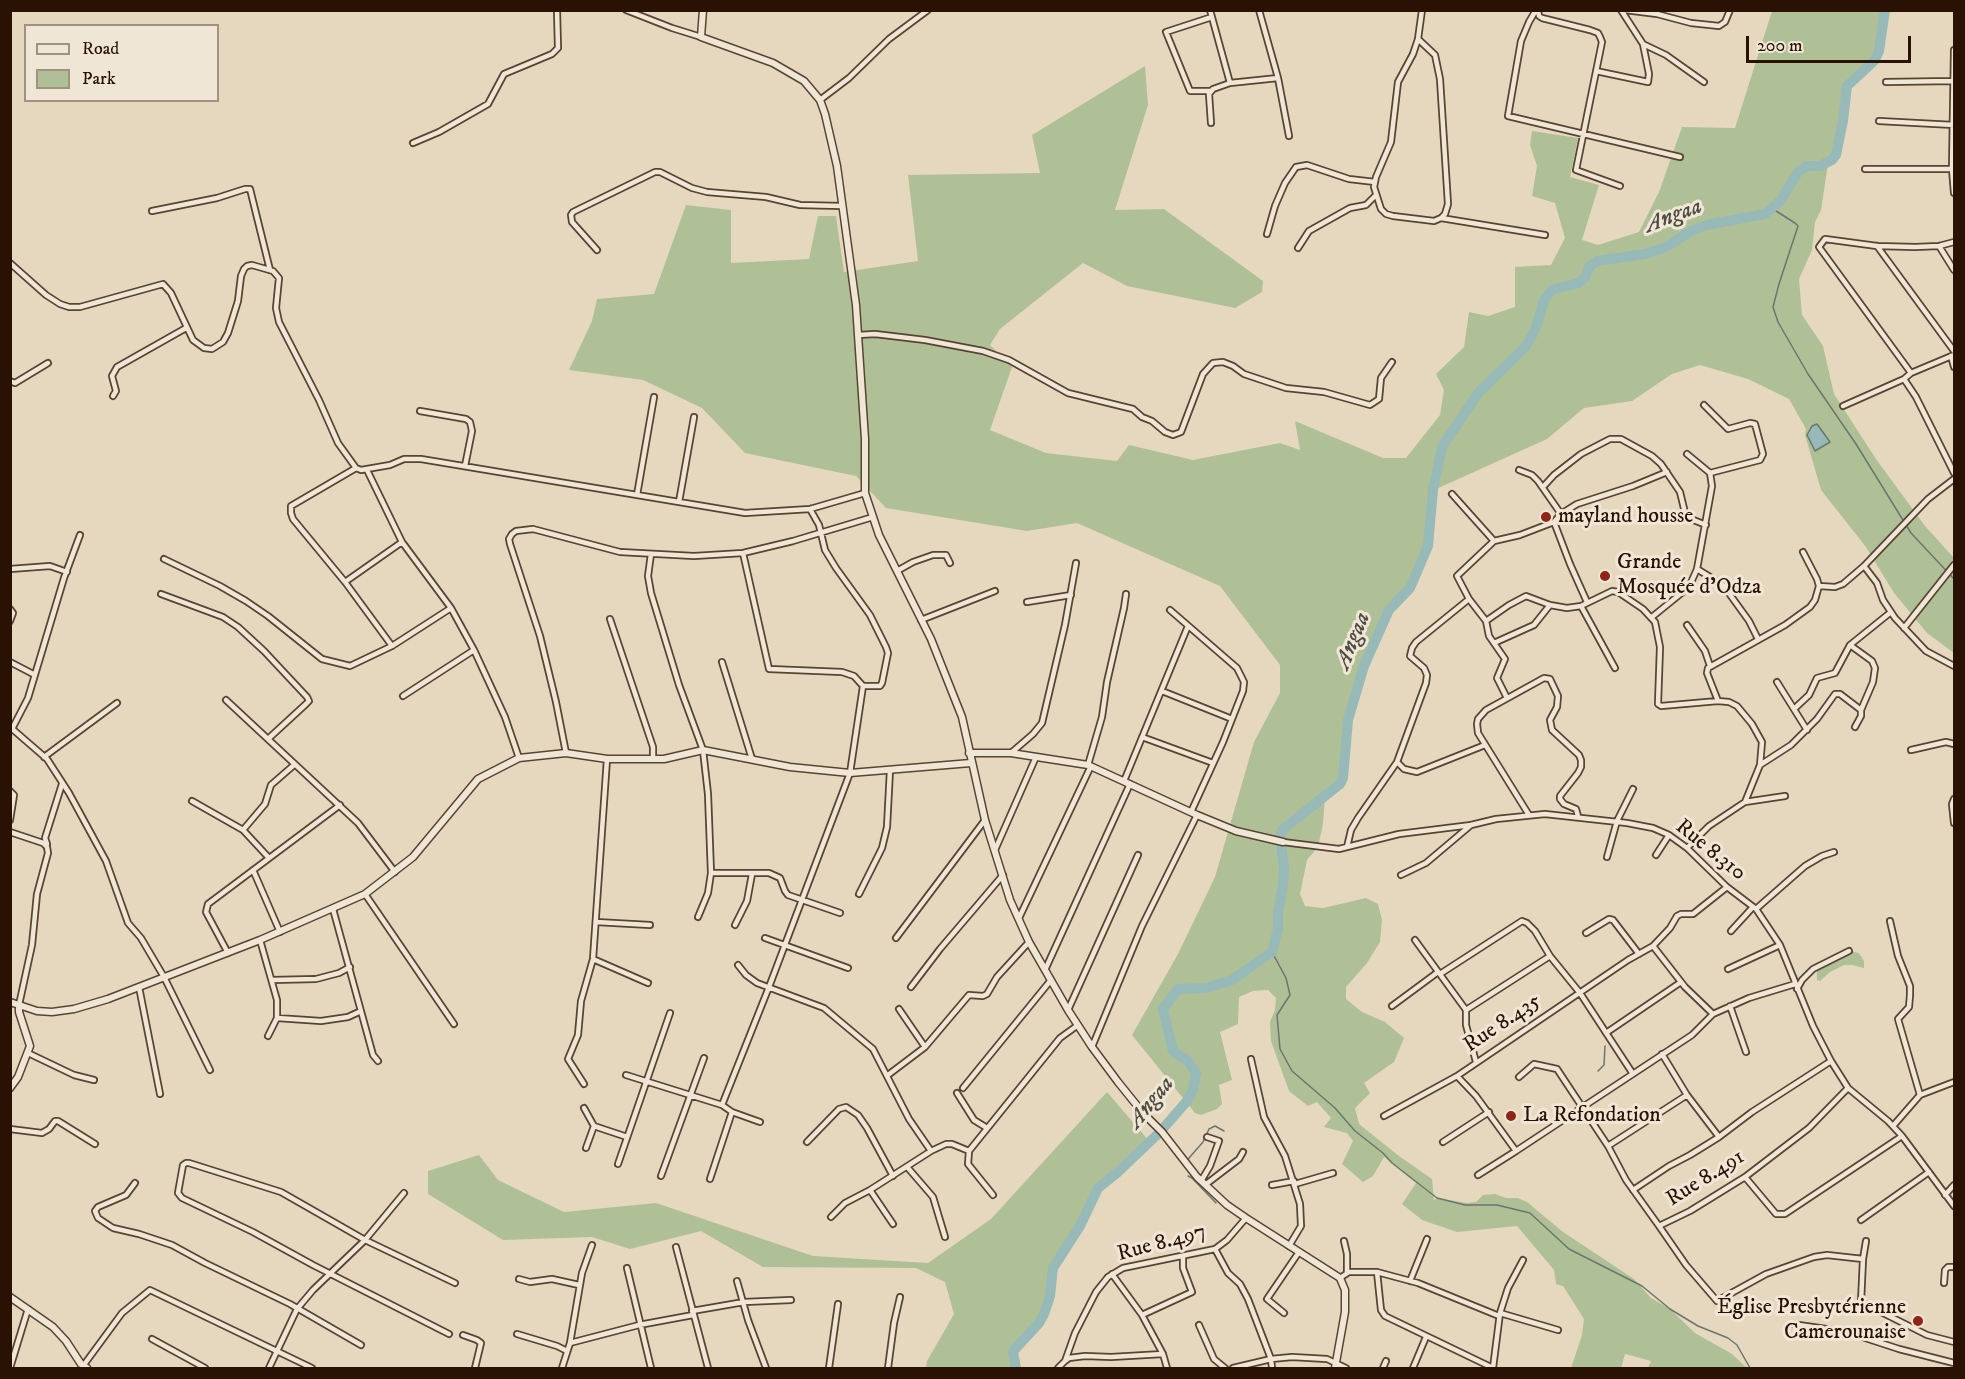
<!DOCTYPE html>
<meta charset="utf-8">
<style>
body{margin:0}
#map{position:relative;width:1965px;height:1379px;overflow:hidden;background:#e6d8bf;font-family:"IM FELL DW Pica",serif}
canvas{display:block}
.frame{position:absolute;inset:0;border:12px solid #291204;pointer-events:none}
.legend{position:absolute;left:24px;top:24px;width:195px;height:78px;box-sizing:border-box;background:#efe6d5;border:2px solid #a09181;margin:0;padding:8px 10px;list-style:none;font-size:18px;color:#291204}
.legend li{display:flex;align-items:center;gap:12px;height:30px}
.legend b{width:30px;border:2px solid #a09181}
.scale{position:absolute;left:1746px;top:36px;width:165px;height:27px;box-sizing:border-box;border:3px solid #291204;border-top:0;padding-left:8px;font-size:18px;line-height:21px;white-space:nowrap;color:#291204;-webkit-text-stroke:4px #efe6d5;paint-order:stroke}
</style>
<div id="map">
<canvas width="1965" height="1379"></canvas>
<div class="frame"></div>
<ul class="legend">
<li><b style="height:8px;background:#efe6d5"></b>Road</li>
<li><b style="height:16px;background:#afc096"></b>Park</li>
</ul>
<div class="scale">200 m</div>
</div>
<script>
const g = document.querySelector('canvas').getContext('2d');
g.lineJoin = 'round';
function paint(path, color) { g.fillStyle = color; g.fill(path, 'evenodd'); }
const toPath = rows => new Path2D(rows.map(r => 'M' + r).join(''));
function strokePath(path, color, width, dash) { g.strokeStyle = color; g.lineWidth = width; g.lineCap = dash ? 'butt' : 'round'; g.setLineDash(dash || []); g.stroke(path); }
function write(font, color, halo, rows, align = 'center') {
  g.font = font + ' "IM FELL DW Pica",serif'; g.lineWidth = 6; g.setLineDash([]); g.textBaseline = 'middle'; g.strokeStyle = halo; g.fillStyle = color; for (const [text, x, y, turn = 0] of rows) {
    g.save(); g.translate(x, y); g.rotate((+turn || 0) * Math.PI / 180); g.textAlign = isNaN(turn) ? turn : align; if (halo) g.strokeText(text, 0, 0); g.fillText(text, 0, 0); g.restore();
  }
}
paint(toPath([
 [1772,11,1885,11,1879,51,1875,60,1847,86,1843,121,1836,155,1828,164,1821,210,1815,222,1812,250,1799,279,1802,315,1823,346,1834,394,1876,459,1925,526,1954,558,1954,653,1927,633,1894,593,1866,547,1821,490,1805,435,1806,429,1789,399,1748,379,1700,365,1672,374,1632,401,1584,408,1547,439,1434,490,1428,546,1410,588,1389,611,1364,666,1348,720,1343,777,1340,784,1325,795,1323,824,1318,847,1307,860,1300,894,1305,906,1323,908,1366,898,1378,904,1382,920,1380,942,1367,963,1346,987,1346,999,1362,1012,1385,1022,1404,1038,1394,1062,1364,1083,1370,1093,1355,1108,1359,1124,1399,1156,1432,1179,1434,1200,1437,1198,1467,1203,1476,1202,1483,1195,1495,1194,1506,1198,1518,1198,1527,1202,1563,1232,1634,1279,1651,1298,1670,1309,1695,1333,1732,1354,1747,1368,1648,1368,1651,1361,1625,1354,1621,1368,1571,1368,1582,1335,1584,1319,1563,1286,1556,1284,1554,1270,1517,1226,1457,1232,1422,1220,1402,1204,1416,1183,1384,1157,1373,1176,1363,1182,1342,1164,1353,1141,1347,1133,1324,1127,1331,1118,1317,1102,1308,1106,1289,1091,1271,1041,1270,1022,1275,1010,1276,998,1268,990,1253,991,1239,997,1238,1024,1220,1032,1232,1080,1219,1085,1222,1104,1217,1109,1201,1115,1195,1113,1132,1035,1178,954,1215,877,1254,742,1280,693,1280,665,1220,586,1077,523,1027,531,886,508,856,476,745,453,702,408,643,380,569,370,592,321,597,299,654,294,686,205,731,210,731,263,809,259,818,216,836,216,844,272,918,261,908,175,1040,173,1032,135,1145,66,1148,105,1115,210,1164,209,1263,281,1262,292,1235,308,1127,286,1083,263,1000,329,990,345,1012,367,990,430,1046,453,1117,461,1129,445,1193,460,1280,443,1300,450,1295,421,1383,458,1406,458,1440,415,1444,390,1436,374,1464,347,1469,312,1488,316,1515,307,1515,267,1551,265,1565,238,1555,203,1532,196,1537,166,1530,145,1532,131,1578,138,1570,177,1599,185,1582,240,1598,245,1639,232,1659,192,1682,127,1735,128],
 [1854,952,1859,953,1864,961,1864,968,1852,965,1844,965,1830,972,1820,981,1817,980,1817,970,1821,966],
 [1107,1092,1150,1142,1098,1188,1080,1226,1053,1268,1050,1296,1044,1314,1039,1323,1015,1348,1014,1353,1016,1368,926,1368,927,1361,954,1314,945,1282,916,1268,763,1267,701,1231,630,1249,592,1237,503,1240,428,1194,428,1171,479,1155,498,1180,564,1212,656,1203,813,1256,928,1263,991,1219]
]), '#afc096');
const water = toPath([
 [1817,424,1830,442,1815,451,1807,435,1812,426,1817,424]
]);
paint(water, '#97b9b8');
strokePath(water, '#6b7670', 1.5);
strokePath(toPath([
 [1773,209,1795,223,1798,226,1779,284,1773,307,1778,322,1808,374,1856,444,1911,533,1954,579],
 [1272,952,1286,978,1290,995,1277,1015,1280,1049,1292,1071,1335,1108,1355,1131,1383,1153,1392,1163,1437,1198,1465,1205,1497,1205,1530,1213,1569,1249,1642,1286,1670,1309,1698,1326,1728,1338,1737,1345,1750,1368],
 [1598,1071,1604,1065,1605,1046],
 [1188,1161,1189,1158,1203,1142,1209,1129,1215,1126,1224,1131],
 [1188,1176,1192,1178,1216,1203],
 [928,1368,929,1368]
]), '#6b7670', 1.5);
strokePath(toPath([
 [1016,1368,1013,1352,1016,1348,1039,1323,1044,1314,1050,1296,1053,1268,1080,1226,1098,1188,1118,1172,1160,1132,1187,1101,1193,1090,1196,1073,1188,1061,1173,1051,1163,1009,1178,989,1206,988,1232,980,1272,952,1278,929,1278,912,1283,884,1284,867,1280,837,1282,830,1340,784,1343,778,1348,720,1364,666,1389,610,1410,588,1428,546,1433,490,1442,447,1479,392,1526,346,1535,330,1545,298,1553,289,1579,283,1586,276,1589,267,1597,261,1645,254,1666,247,1689,232,1706,225,1765,214,1781,200,1798,172,1807,166,1820,166,1832,160,1836,155,1843,121,1847,86,1875,60,1879,51,1885,10]
]), '#97b9b8', 10);
const minor = toPath([
 [626,10,672,28,701,37],
 [1210,10,1230,83],
 [1259,10,1278,78,1289,136],
 [1536,10,1529,22,1521,41,1508,116,1680,157],
 [1538,10,1539,16,1542,18,1590,30,1598,33,1600,37,1602,42,1576,170,1620,186],
 [1625,10,1657,14,1691,23,1719,26,1725,22,1730,10],
 [1418,39,1435,55,1440,79,1448,204,1445,214,1441,218,1434,221,1393,216,1386,214,1381,209,1374,187,1376,177,1391,142,1398,82,1413,54,1418,39,1422,10],
 [1643,44,1666,55,1704,82],
 [1954,50,1952,169,1954,193],
 [1596,71,1648,82,1649,74,1643,44,1621,10],
 [1886,82,1952,81],
 [1210,91,1190,91,1166,32,1212,17],
 [820,100,849,78,889,39,928,10],
 [1879,121,1954,125],
 [1211,123,1209,94,1213,89,1230,83,1278,78],
 [413,143,439,132,488,104,504,74,552,54,558,48,557,10],
 [1865,169,1954,169],
 [152,211,217,198,245,189,250,189,270,270],
 [1441,218,1545,235],
 [1267,234,1275,206,1285,183,1296,167,1307,165,1349,179,1375,182],
 [1954,242,1939,246,1915,247,1877,246,1825,239,1819,247,1911,373,1954,355],
 [1877,246,1954,351],
 [1939,246,1954,270],
 [1298,248,1309,231,1350,208,1366,205,1376,195],
 [597,250,572,222,571,215,573,212,655,172,660,172,692,188,707,192,766,197,800,205,842,206],
 [10,263,46,295,60,304,69,307,80,307,163,284,171,293,193,340,204,348,212,349,223,342,228,333,238,301,241,276,244,269,247,266,252,265,273,271,279,278,276,308,279,322,319,400,338,443,356,468,361,470,390,465,404,459,421,459,745,513,810,509,865,493],
 [858,335,875,334,925,340,983,351,1009,360,1068,393,1133,409,1142,417,1152,421,1165,432,1173,435,1181,432,1203,374,1213,363,1223,362,1233,366,1244,374,1286,388,1324,392,1370,405,1379,399,1381,378,1392,362],
 [1951,356,1954,367],
 [1911,373,1904,379,1916,397,1954,473],
 [10,381,15,383,48,363],
 [113,396,116,391,112,376,117,367,186,328],
 [1704,405,1728,429,1750,423,1755,424,1763,454,1760,460,1710,473],
 [1843,406,1904,379],
 [420,411,466,419,470,422,472,431,465,466],
 [356,468,291,506,291,513,293,519,345,582,392,646],
 [367,470,402,542,451,608,474,650,505,717,519,758],
 [1519,470,1532,475,1538,481,1561,514],
 [1543,487,1554,475,1581,454,1610,439,1621,439,1652,456,1661,464,1680,492,1686,517,1706,525],
 [1452,494,1494,541],
 [637,495,654,397],
 [679,502,694,417],
 [1554,522,1570,564,1587,602],
 [743,553,769,669,842,672,854,676,863,686,880,686,882,683,888,653,886,647,870,615,836,568,825,550,819,525,810,509],
 [651,554,648,576,651,593,679,685,703,750,708,794,711,873,708,893,698,917],
 [164,559,220,586,246,601,268,616,322,659,350,666,392,646,451,608],
 [1864,566,1877,583,1883,600,1895,618,1926,651,1954,666],
 [10,569,50,566,67,572],
 [1697,569,1723,585,1749,621,1758,639],
 [897,571,913,562,933,555,946,555,950,563],
 [345,582,402,542],
 [1819,586,1835,587,1843,584,1864,566,1928,499,1954,479],
 [161,594,223,617,238,627,264,651,307,697,309,701,306,704,268,739],
 [1469,599,1457,576,1494,541,1520,535,1554,522,1561,514,1577,504,1633,486,1667,472],
 [1027,602,1071,595],
 [1581,606,1615,668],
 [10,609,13,613,10,621],
 [1170,610,1237,668,1244,682,1243,691,1223,742,1191,812],
 [1652,617,1689,587,1697,569,1712,486,1710,473,1687,454],
 [610,619,653,747,653,759],
 [921,620,995,591],
 [1486,621,1489,636,1505,659,1497,678,1507,698],
 [1687,625,1705,651,1710,666],
 [1904,628,1954,565],
 [1494,643,1534,625,1550,605],
 [10,662,35,675],
 [722,662,752,759],
 [1777,682,1807,730],
 [1162,691,1232,719],
 [403,696,474,650],
 [226,700,358,823,395,872],
 [1718,701,1707,673,1708,668,1785,625,1810,607,1815,600,1819,586,1817,579,1803,552],
 [1794,709,1809,695,1817,678,1835,673,1850,645,1891,612],
 [10,727,47,759,69,793,106,861,128,923,141,938,164,977,210,1070],
 [1855,727,1861,716,1861,710],
 [12,729,28,698,64,578,80,535],
 [1142,737,1213,763],
 [1485,745,1417,772,1404,769,1397,762,1426,683,1427,675,1424,668,1410,656,1412,648,1416,642,1469,599,1486,621,1509,605,1526,596,1550,605,1567,608,1581,606,1612,591,1618,592,1643,609,1655,622,1660,647,1658,704,1661,706,1718,701,1729,702,1737,706,1752,724,1762,742,1760,765,1745,802,1709,826,1687,848],
 [1911,750,1946,742,1954,744],
 [566,753,556,702,540,636,510,544,509,539,512,534,516,531,533,529,620,552,694,556,743,553,793,541,873,517],
 [1011,753,1033,734,1042,723,1065,625,1076,563],
 [44,757,117,703],
 [1088,765,1102,717,1107,682,1124,608,1126,594],
 [1760,765,1791,745,1817,719,1835,694,1840,694,1861,710,1873,682,1875,668,1872,661,1850,645],
 [1124,781,1188,626],
 [10,791,14,795,10,820],
 [1954,799,1952,804,1954,823],
 [192,801,243,830,269,858],
 [1745,802,1785,796],
 [1529,815,1478,733,1477,724,1478,719,1486,710,1544,678,1550,679,1558,696,1557,707,1550,720,1552,730,1579,755,1581,760,1581,767,1578,773,1560,796,1560,799,1564,804,1576,809,1578,816],
 [243,830,265,804,271,785,294,765],
 [10,832,43,843,47,847,48,853,37,894,32,945,19,1005],
 [1283,842,1339,849,1399,834,1471,825,1496,819,1545,814,1627,823,1653,828,1669,835,1687,848,1727,887,1756,909,1780,945,1813,1026,1831,1061,1848,1088,1888,1121,1902,1136,1954,1206],
 [47,844,45,838,62,784],
 [1347,847,1351,830,1358,818,1397,762],
 [995,850,1036,757],
 [1656,855,1669,835],
 [1607,857,1617,821,1633,789],
 [253,870,280,932],
 [711,873,769,873,780,878,785,891,788,895,840,913],
 [1401,875,1426,863,1471,825],
 [365,894,454,1024],
 [859,894,882,848,887,827,890,770],
 [333,909,370,1044,373,1055,378,1061],
 [1756,909,1805,866,1822,856,1834,852],
 [1019,918,1091,766],
 [1890,921,1898,956,1910,986,1910,995,1909,1007,1898,1019,1920,1095],
 [596,922,650,925],
 [735,925,747,901,752,874],
 [1731,931,1753,907],
 [1586,933,1609,919,1613,920,1639,954],
 [765,938,848,968],
 [896,938,985,820],
 [260,940,277,1000,277,1018,268,1036],
 [1415,940,1466,1010],
 [1653,946,1670,928,1677,916,1681,914,1693,914,1727,887],
 [228,953,206,912,208,904,340,805],
 [593,959,648,983],
 [738,965,746,975,757,983,824,1008,873,1049,909,1119,931,1151],
 [1728,969,1780,945],
 [1045,970,1130,784],
 [1440,974,1522,921,1527,923,1535,931,1550,956],
 [272,980,316,979,339,973,350,967],
 [139,987,160,1094],
 [911,987,940,949,1003,875],
 [1797,989,1802,980,1813,969,1849,951],
 [1392,1006,1438,972],
 [1730,1006,1746,1052],
 [899,1009,925,1047],
 [1068,1010,1138,855],
 [1713,1014,1692,1035,1516,1151,1476,1096,1457,1076,1628,960,1653,946,1685,987,1713,1014,1749,998,1795,984],
 [277,1018,321,1021,348,1017,361,1011],
 [1606,1033,1681,982],
 [1092,1047,1142,926,1197,815],
 [28,1053,74,1075,94,1080],
 [1662,1054,1687,1095,1719,1137],
 [1251,1059,1264,1117,1285,1156,1300,1204,1301,1226,1289,1246],
 [1476,1062,1466,1025,1466,1010,1550,956,1580,993,1633,1074],
 [626,1075,722,1105,732,1112,760,1122],
 [888,1075,925,1047,969,995,983,996,987,994,997,977,1029,942],
 [1519,1077,1534,1064,1557,1069,1608,1146,1626,1180,1659,1226,1690,1211,1745,1177,1809,1128,1848,1088],
 [584,1084,568,1059,578,1035,581,1001,593,959,607,759],
 [963,1088,1051,980],
 [957,1093,974,1120,987,1128],
 [722,1105,769,987,850,773,863,686],
 [584,1108,594,1126,627,1137],
 [1384,1116,1457,1076],
 [1893,1126,1920,1095,1954,1082],
 [10,1129,42,1133,49,1129,55,1121,58,1121,95,1144],
 [807,1142,839,1109,846,1107,858,1115,867,1128,893,1176],
 [1443,1142,1489,1112],
 [1608,1146,1687,1095],
 [586,1148,594,1126],
 [618,1164,670,1013],
 [908,1168,933,1197,945,1237],
 [1478,1175,1516,1151],
 [661,1176,704,1058],
 [1745,1177,1776,1214,1785,1214,1902,1136],
 [710,1179,732,1112],
 [1201,1181,1210,1166,1219,1141,1207,1137],
 [135,1183,126,1195,98,1207,95,1211,98,1218,113,1228,139,1234,172,1245,205,1263,290,1304,361,1345],
 [1295,1184,1333,1173],
 [1205,1185,1239,1159,1243,1152],
 [1272,1185,1294,1181],
 [870,1190,893,1224],
 [1633,1190,1669,1166,1690,1155,1719,1137,1752,1112,1831,1061],
 [993,1195,968,1164,969,1151,1060,1038,1078,1025],
 [1945,1195,1954,1185],
 [831,1217,845,1203,870,1190,931,1151,946,1144,952,1144,969,1151],
 [1861,1220,1929,1172],
 [1659,1226,1686,1265,1717,1301,1766,1274,1814,1257,1827,1255,1863,1259,1861,1302,1927,1335,1954,1342],
 [1344,1241,1347,1254,1347,1273],
 [676,1247,708,1368],
 [1215,1249,1228,1273,1240,1284,1248,1299,1271,1359,1233,1368],
 [1863,1259,1866,1241],
 [627,1268,651,1368],
 [1377,1272,1381,1310,1385,1316,1493,1368],
 [1112,1274,1142,1315,1163,1354,1167,1368],
 [1340,1278,1349,1272,1377,1272,1418,1283,1499,1316],
 [519,1279,530,1282,552,1279,579,1285],
 [737,1281,748,1320,766,1368],
 [1410,1281,1427,1239],
 [1944,1283,1945,1270,1948,1267,1954,1267],
 [692,1311,744,1302,791,1300],
 [1284,1313,1267,1299,1299,1252],
 [1500,1313,1558,1330],
 [1142,1315,1192,1292,1183,1268,1183,1256],
 [1792,1324,1847,1332,1899,1349,1954,1363],
 [1199,1325,1214,1359,1225,1368],
 [449,1334,313,1265,253,1232,182,1198,178,1193,183,1165,186,1163,189,1163,281,1192,365,1240,455,1283],
 [517,1334,557,1346,567,1351],
 [463,1335,477,1340,481,1343,475,1368],
 [152,1339,205,1368],
 [570,1343,639,1325,693,1315],
 [1065,1361,1069,1358,1085,1356,1111,1357,1163,1354],
 [83,1366,122,1313,150,1290,312,1368],
 [10,1368,28,1309],
 [269,1368,297,1309,313,1290,365,1240,404,1193],
 [562,1368,570,1343,582,1273,592,1245],
 [829,1368,838,1304],
 [888,1368,894,1323,900,1297],
 [1058,1368,1065,1361,1075,1333,1096,1292,1108,1277,1123,1268,1215,1249,1227,1240,1246,1218],
 [1272,1368,1271,1359,1292,1357,1327,1359,1346,1368],
 [1383,1368,1386,1361],
 [1413,1368,1426,1337],
 [1493,1368,1500,1313,1508,1288,1523,1260]
]);
const tertiary = toPath([
 [703,10,701,37,773,63,804,81,820,100,825,114,837,166,856,305,865,439,865,493,879,535,931,639,962,717,985,820,1010,900,1029,942,1068,1010,1092,1047,1118,1082,1143,1113,1162,1132,1197,1177,1227,1205,1246,1218,1340,1278,1345,1290,1345,1312,1335,1368],
 [969,753,1011,753,1088,765,1197,815,1236,831,1283,842],
 [10,1002,37,1011,52,1012,74,1009,108,999,260,940,365,894,413,857,478,779,519,758,566,753,607,759,664,759,703,750,790,767,850,773,971,763],
 [10,1088,18,1077,30,1046,19,1012,19,1005],
 [10,1297,53,1327,66,1341,81,1364,87,1368]
]);
strokePath(minor, '#584433', 8);
strokePath(tertiary, '#584433', 9);
strokePath(minor, '#efe6d5', 4.5);
strokePath(tertiary, '#efe6d5', 6);
for (const [x, y, r, color] of [
 [1546,517,6,"#8f2418"],
 [1605,576,6,"#8f2418"],
 [1511,1116,6,"#8f2418"],
 [1918,1321,6,"#8f2418"]
]) { const dot = new Path2D(); dot.arc(x, y, r, 0, 2 * Math.PI); g.fillStyle = color; g.fill(dot); strokePath(dot, '#efe6d5', 2); }
write('22px', '#291204', '#efe6d5', [
 ["mayland housse",1558,517],
 ["Grande",1617,563],
 ["Mosquée d'Odza",1617,588],
 ["La Refondation",1523,1116],
 ["Église Presbytérienne",1906,1308,"right"],
 ["Camerounaise",1906,1333,"right"]
], 'left');
write('22px', '#291204', '#efe6d5', [
 ["Rue 8.310",1710,851,39],
 ["Rue 8.435",1503,1024,-34],
 ["Rue 8.491",1706,1179,-32],
 ["Rue 8.497",1162,1244,-15]
]);
write('italic 24px', '#504c43', '#efe6d5', [
 ["Angaa",1674,217,-21],
 ["Angaa",1354,641,-68],
 ["Angaa",1152,1103,-51]
]);
</script>
